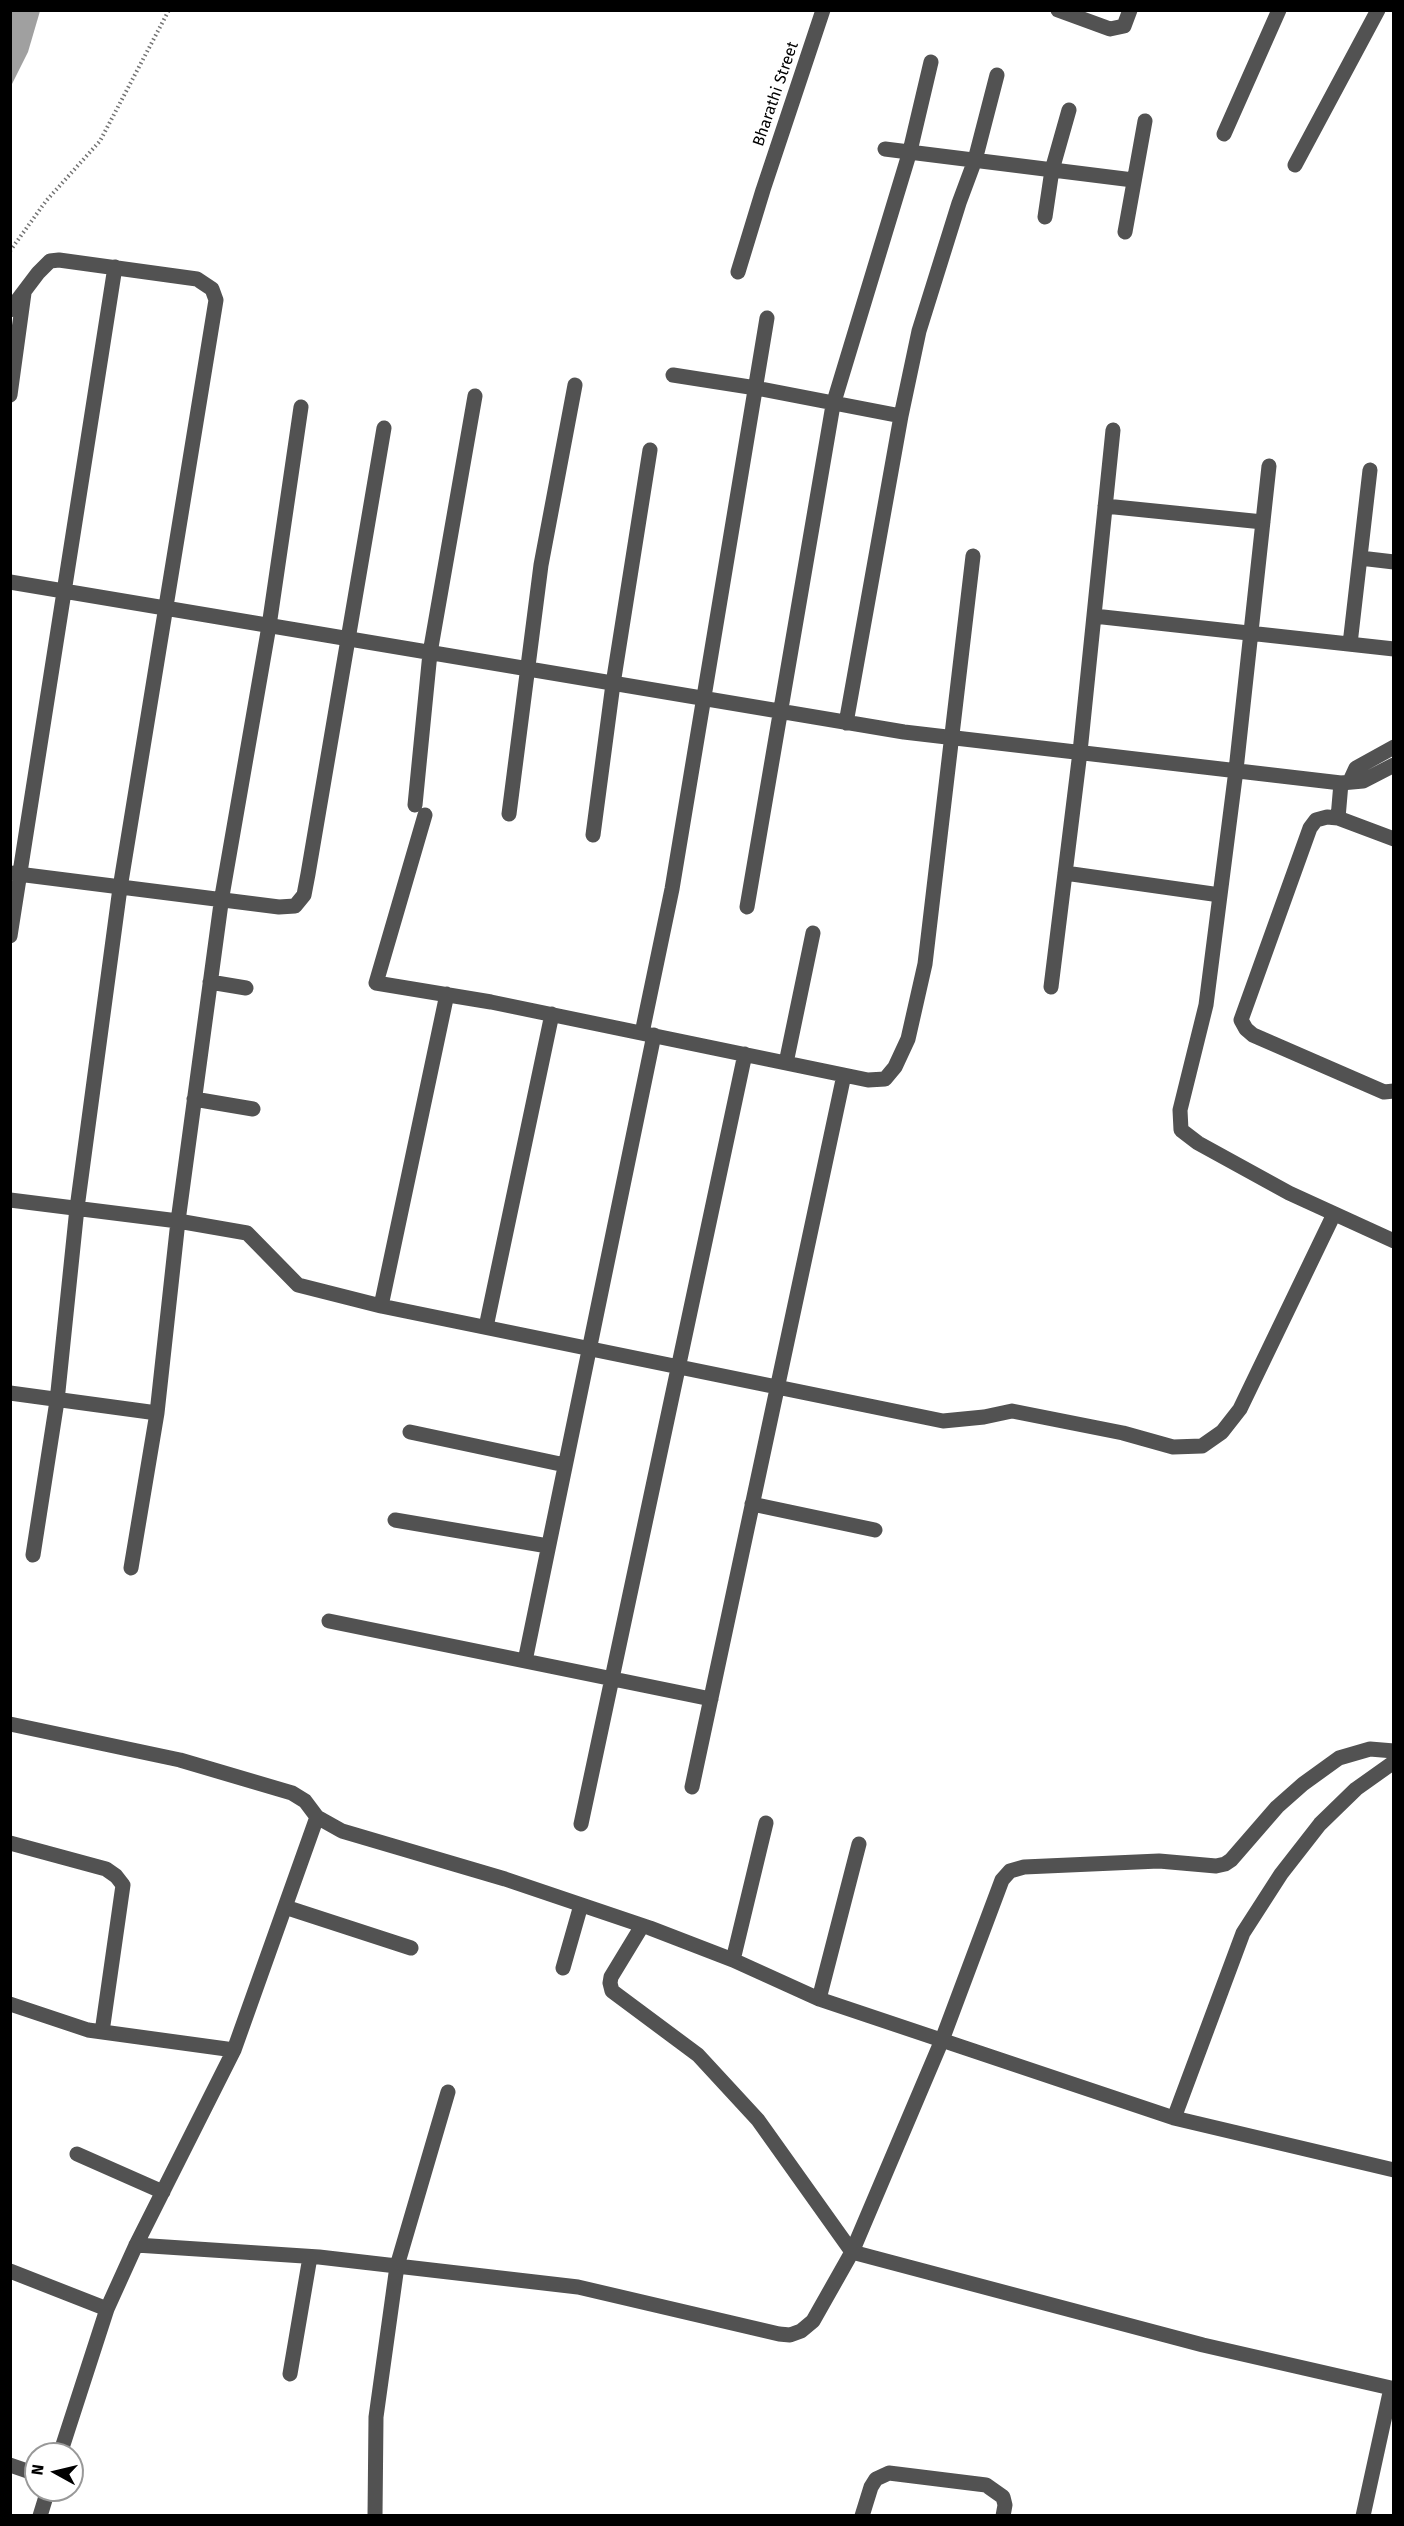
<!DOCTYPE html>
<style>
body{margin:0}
#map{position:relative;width:1404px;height:2526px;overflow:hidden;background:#fff;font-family:"Fira Sans",sans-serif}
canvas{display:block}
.frame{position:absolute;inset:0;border:12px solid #000;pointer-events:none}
.north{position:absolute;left:24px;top:2442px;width:60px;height:60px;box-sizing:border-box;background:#fff;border:2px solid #999;border-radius:50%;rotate:278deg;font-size:16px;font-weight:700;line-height:24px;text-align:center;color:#000}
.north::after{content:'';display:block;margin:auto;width:21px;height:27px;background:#000;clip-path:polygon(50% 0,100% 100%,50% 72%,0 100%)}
</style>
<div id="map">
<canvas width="1404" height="2526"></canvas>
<div class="frame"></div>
<div class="north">N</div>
</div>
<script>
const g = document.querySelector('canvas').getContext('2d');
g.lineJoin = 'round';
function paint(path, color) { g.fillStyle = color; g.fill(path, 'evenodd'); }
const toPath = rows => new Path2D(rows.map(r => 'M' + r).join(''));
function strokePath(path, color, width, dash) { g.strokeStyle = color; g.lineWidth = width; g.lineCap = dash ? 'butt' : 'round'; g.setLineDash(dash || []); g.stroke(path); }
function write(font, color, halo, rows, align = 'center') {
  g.font = font + ' "Fira Sans",sans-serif'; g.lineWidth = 6; g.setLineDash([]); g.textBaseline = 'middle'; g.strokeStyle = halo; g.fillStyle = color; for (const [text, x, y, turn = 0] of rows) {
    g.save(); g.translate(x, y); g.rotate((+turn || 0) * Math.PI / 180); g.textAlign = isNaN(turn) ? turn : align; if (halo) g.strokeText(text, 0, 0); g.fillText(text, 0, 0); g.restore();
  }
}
paint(toPath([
 [11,10,40,11,28,52,11,86]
]), '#a0a0a0');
strokePath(toPath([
 [10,251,46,201,100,141,169,10]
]), '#747474', 4, [1.5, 3]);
strokePath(toPath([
 [1058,10,1110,29,1124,26,1130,10],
 [1224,134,1279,10],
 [885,149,1133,180],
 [1295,165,1378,10],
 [1045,217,1052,170,1069,110],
 [1125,232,1145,121],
 [738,272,763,190,823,10],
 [10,310,38,273,50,261,59,260,197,279,212,289,216,300,120,888,77,1208,57,1401,33,1555],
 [673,375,756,388,901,416],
 [10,395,24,293],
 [1269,466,1236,770,1206,1005,1180,1110,1181,1130,1198,1143,1289,1193,1394,1241],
 [1105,506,1263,522],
 [1360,558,1394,562],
 [10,582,904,732,1341,783,1363,781,1394,765],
 [1094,616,1394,649],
 [1350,644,1370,470],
 [846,723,901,416,919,331,959,203,975,160,997,75],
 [1350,781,1356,768,1394,747],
 [415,805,430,653,475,396],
 [509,814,541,565,575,385],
 [425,815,376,983,491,1002,868,1080,885,1079,895,1067,908,1039,925,964,973,556],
 [1338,818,1341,783],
 [593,835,613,684,650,450],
 [1394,839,1338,818,1327,817,1316,820,1310,828,1241,1020,1246,1029,1253,1035,1384,1092,1394,1091],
 [10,873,279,907,295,906,304,895,308,874,384,428],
 [1065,873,1220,895],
 [747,907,833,405,910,151,931,62],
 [10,936,115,267],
 [210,982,246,988],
 [1051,987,1080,752,1113,430],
 [642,1033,672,889,767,318],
 [786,1063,813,933],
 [194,1099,253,1109],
 [10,1200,178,1221,247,1233,298,1285,381,1306,943,1421,984,1417,1012,1411,1123,1433,1173,1447,1202,1446,1222,1432,1240,1409,1334,1214],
 [381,1306,447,994],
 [486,1327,552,1014],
 [10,1393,157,1413],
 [410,1432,565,1465],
 [752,1504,875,1530],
 [395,1520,548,1546],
 [131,1568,157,1413,178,1221,222,896,269,626,301,407],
 [329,1621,711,1699],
 [525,1661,654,1035],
 [10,1724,180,1760,292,1793,305,1801,317,1817],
 [1394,1762,1356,1789,1320,1824,1281,1874,1243,1933,1174,2118,1394,2170],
 [692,1787,844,1075],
 [581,1824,745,1054],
 [10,1843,106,1869,116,1876,123,1885,102,2032],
 [285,1907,411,1948],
 [642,1926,611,1977,610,1983,612,1991,698,2055,758,2120,852,2252,1203,2345,1391,2388,1363,2516],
 [733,1960,766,1823],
 [563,1968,581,1905],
 [819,1999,859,1844],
 [10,2004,88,2030,234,2050],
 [77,2154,163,2192],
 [136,2245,319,2257,578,2287,779,2334,790,2335,801,2331,813,2321,852,2252,942,2040,1002,1880,1010,1871,1024,1867,1159,1861,1216,1866,1225,1864,1231,1860,1277,1807,1303,1784,1339,1758,1370,1749,1394,1751],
 [10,2271,107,2309],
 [290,2374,310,2257],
 [60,2454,107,2309,136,2245,234,2050,317,1817,342,1831,505,1879,650,1928,733,1960,819,1999,1174,2118],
 [10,2465,36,2474],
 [40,2516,48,2490],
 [375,2516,376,2417,397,2266,448,2092],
 [862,2516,871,2487,876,2479,889,2473,986,2485,1003,2497,1005,2505,1003,2516]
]), '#525252', 15);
write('16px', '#000', '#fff', [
 ["Bharathi Street",776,94,-71]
]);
</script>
